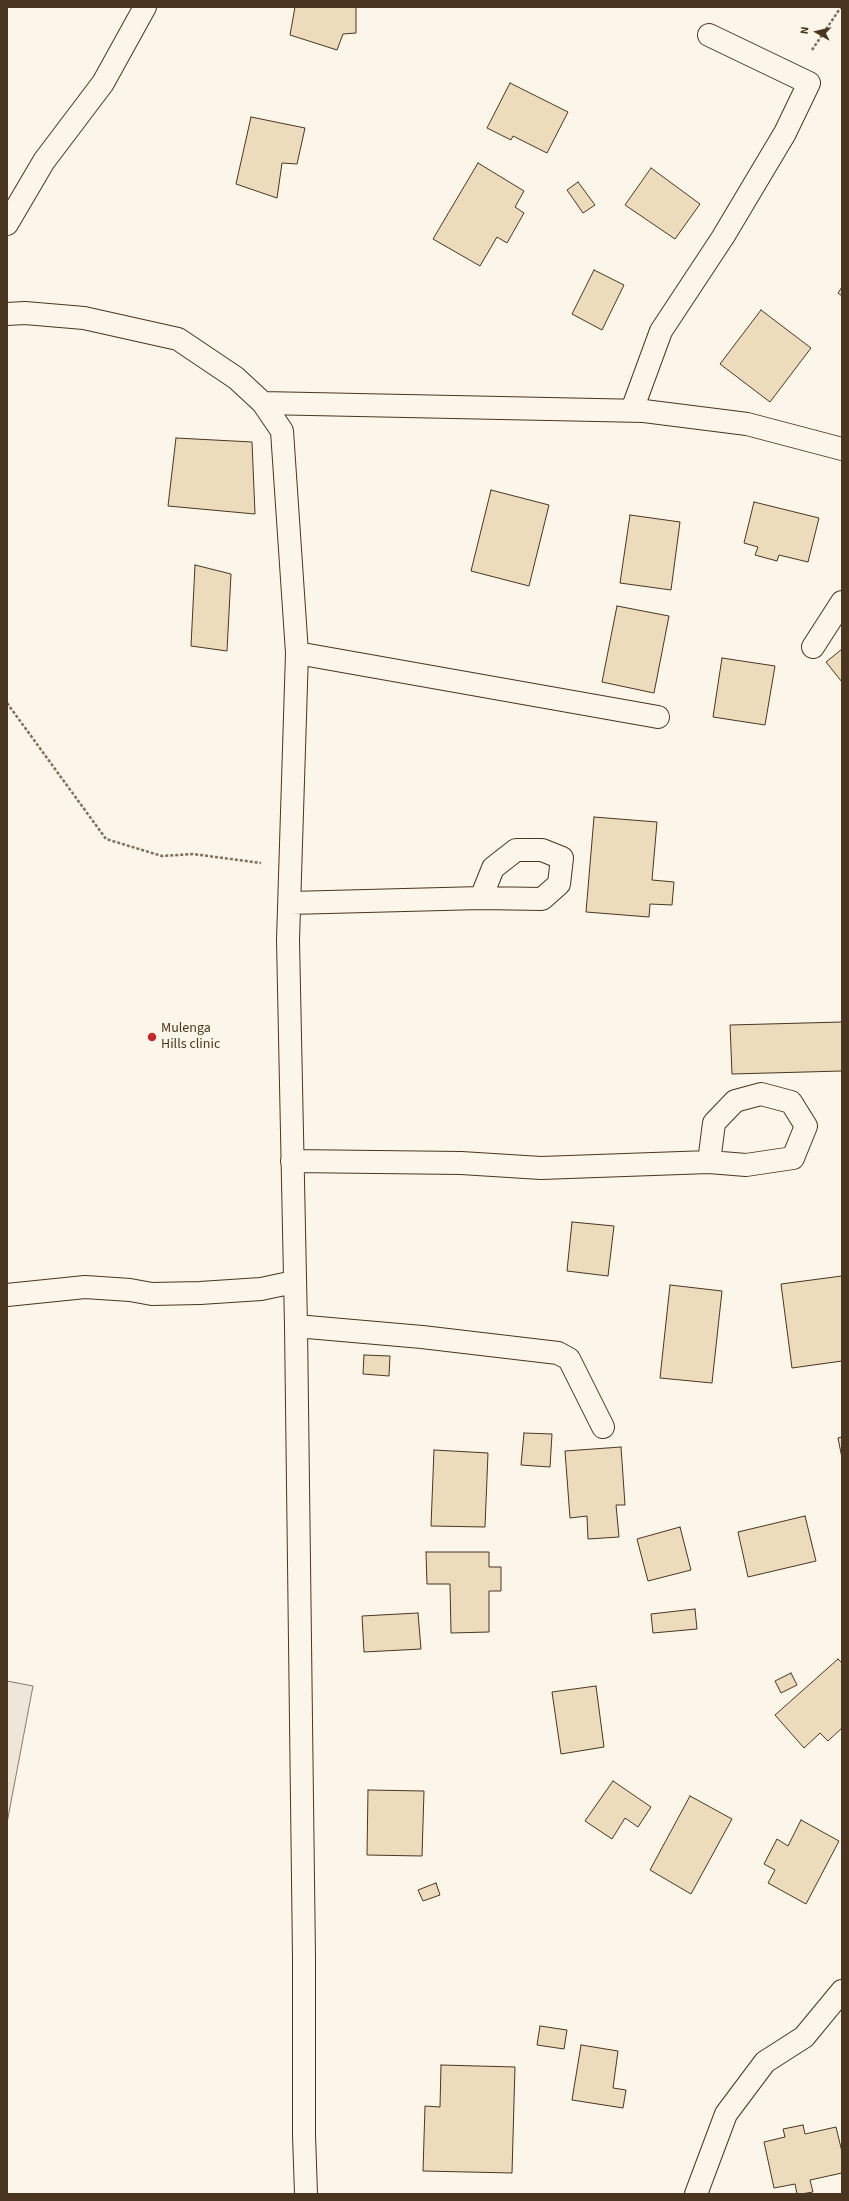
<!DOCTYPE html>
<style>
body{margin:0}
#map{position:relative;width:849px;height:2201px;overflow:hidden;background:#fbf6e9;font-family:"Source Sans 3",sans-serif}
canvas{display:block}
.frame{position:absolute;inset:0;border:8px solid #4a3520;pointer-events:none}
.north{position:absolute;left:797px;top:12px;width:40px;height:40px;-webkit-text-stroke:3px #fbf6e9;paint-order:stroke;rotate:278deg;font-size:11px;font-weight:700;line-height:16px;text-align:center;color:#4a3520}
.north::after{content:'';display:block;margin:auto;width:14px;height:18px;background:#4a3520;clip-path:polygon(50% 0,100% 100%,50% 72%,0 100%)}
</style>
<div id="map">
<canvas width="849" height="2201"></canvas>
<div class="frame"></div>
<div class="north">N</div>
</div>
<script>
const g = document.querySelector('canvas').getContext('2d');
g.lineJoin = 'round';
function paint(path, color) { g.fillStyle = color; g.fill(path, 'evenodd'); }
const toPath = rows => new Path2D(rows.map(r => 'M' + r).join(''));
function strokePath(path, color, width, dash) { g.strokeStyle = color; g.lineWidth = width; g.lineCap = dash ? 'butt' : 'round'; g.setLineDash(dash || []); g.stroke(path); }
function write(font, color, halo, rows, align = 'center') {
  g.font = font + ' "Source Sans 3",sans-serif'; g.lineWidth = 3; g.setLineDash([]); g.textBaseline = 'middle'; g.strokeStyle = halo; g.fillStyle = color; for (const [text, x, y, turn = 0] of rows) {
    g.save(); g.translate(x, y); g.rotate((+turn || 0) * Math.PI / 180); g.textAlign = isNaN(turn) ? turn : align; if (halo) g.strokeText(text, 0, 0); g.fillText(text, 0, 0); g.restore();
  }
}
const green = toPath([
 [7,1681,33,1686,7,1823,7,1681]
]);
paint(green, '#ede6d9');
strokePath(green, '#887966', 1);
const building = toPath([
 [295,7,356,7,356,33,343,34,337,50,290,35,295,7],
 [510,83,568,112,547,153,513,136,511,140,487,128,510,83],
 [251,117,305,128,297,164,282,163,277,198,236,184,251,117],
 [478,163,524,191,515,207,524,213,507,243,497,237,480,266,433,239,478,163],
 [651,168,700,204,675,239,625,205,651,168],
 [578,182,595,205,583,213,567,190,578,182],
 [594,270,624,285,602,330,572,314,594,270],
 [842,287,842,296,838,293,842,287],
 [761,310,811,348,770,402,720,364,761,310],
 [176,438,252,442,255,514,168,506,176,438],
 [491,490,549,505,529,586,471,571,491,490],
 [754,502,819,518,808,562,779,555,777,561,755,555,758,547,744,543,754,502],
 [630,515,680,522,671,590,620,583,630,515],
 [195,565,231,574,227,651,191,646,195,565],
 [617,606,669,616,654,693,602,682,617,606],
 [842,649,842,682,826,662,842,649],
 [722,658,775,666,765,725,713,717,722,658],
 [594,817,657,822,652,880,674,882,672,905,650,904,649,917,586,912,594,817],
 [842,1022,842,1071,732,1074,730,1025,842,1022],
 [572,1222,614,1226,608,1276,567,1271,572,1222],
 [842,1276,842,1361,792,1368,781,1284,842,1276],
 [670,1285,722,1291,712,1383,660,1378,670,1285],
 [364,1355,390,1356,389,1376,363,1374,364,1355],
 [524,1433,552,1434,550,1467,521,1465,524,1433],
 [842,1437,842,1458,838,1438,842,1437],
 [621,1447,625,1505,616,1505,619,1537,588,1539,587,1516,570,1518,565,1451,621,1447],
 [434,1450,488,1453,485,1527,431,1526,434,1450],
 [805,1516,816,1561,748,1577,738,1532,805,1516],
 [680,1527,691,1570,648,1581,637,1539,680,1527],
 [426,1552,489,1552,489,1567,501,1567,501,1591,489,1591,489,1632,451,1633,450,1584,427,1584,426,1552],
 [695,1609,697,1629,653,1633,651,1614,695,1609],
 [418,1613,421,1649,364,1652,362,1616,418,1613],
 [838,1659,842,1663,842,1728,828,1741,820,1733,804,1748,775,1715,838,1659],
 [791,1673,797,1685,781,1693,775,1681,791,1673],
 [596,1686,604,1747,561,1754,552,1692,596,1686],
 [613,1781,651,1807,638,1827,625,1818,612,1839,585,1821,613,1781],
 [368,1790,424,1791,422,1856,367,1855,368,1790],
 [690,1796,732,1819,691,1894,650,1870,690,1796],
 [801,1820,839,1841,806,1904,768,1883,775,1870,764,1864,777,1839,788,1846,801,1820],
 [436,1883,440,1895,423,1901,418,1890,436,1883],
 [540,2026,567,2030,564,2049,537,2045,540,2026],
 [581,2045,618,2051,613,2088,626,2090,623,2108,572,2100,581,2045],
 [441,2065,515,2067,512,2173,423,2171,425,2106,440,2107,441,2065],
 [803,2125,805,2134,836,2127,842,2152,842,2173,810,2180,813,2192,801,2194,797,2194,795,2184,774,2188,764,2142,785,2137,783,2129,803,2125]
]);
paint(building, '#ecdcbc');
strokePath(building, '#4a3520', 1);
const minor = toPath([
 [7,224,44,161,103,83,145,7],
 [7,314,25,313,84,318,178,339,236,378,263,403,282,431,297,653,288,940,296,1326,304,1958,304,2135,306,2194],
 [263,403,644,411,747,424,842,449],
 [632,410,661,331,723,237,785,133,809,83,709,35],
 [813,647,842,602],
 [297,653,658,717],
 [290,903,481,898,542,899,559,884,562,858,542,850,516,850,493,868,481,898],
 [292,1161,461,1163,541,1168,709,1162,746,1165,793,1158,806,1126,791,1102,761,1094,735,1101,714,1123,709,1162],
 [7,1295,85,1287,130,1290,152,1294,200,1293,261,1289,294,1282],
 [296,1326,422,1337,558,1353,569,1359,603,1427],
 [696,2194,726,2114,765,2062,804,2037,842,1991]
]);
strokePath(minor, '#4a3520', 24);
strokePath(toPath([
 [812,50,841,7],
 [7,703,106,839,162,856,193,854,261,863]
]), '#7f6f5c', 2.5, [3, 2]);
strokePath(minor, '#fbf6e9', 22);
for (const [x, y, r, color] of [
 [152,1037,5,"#c62828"]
]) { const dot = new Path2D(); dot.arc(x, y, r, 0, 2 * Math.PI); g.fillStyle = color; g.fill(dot); strokePath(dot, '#fbf6e9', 1.5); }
write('14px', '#4a3520', '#fbf6e9', [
 ["Mulenga",161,1029],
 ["Hills clinic",161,1045]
], 'left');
</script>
